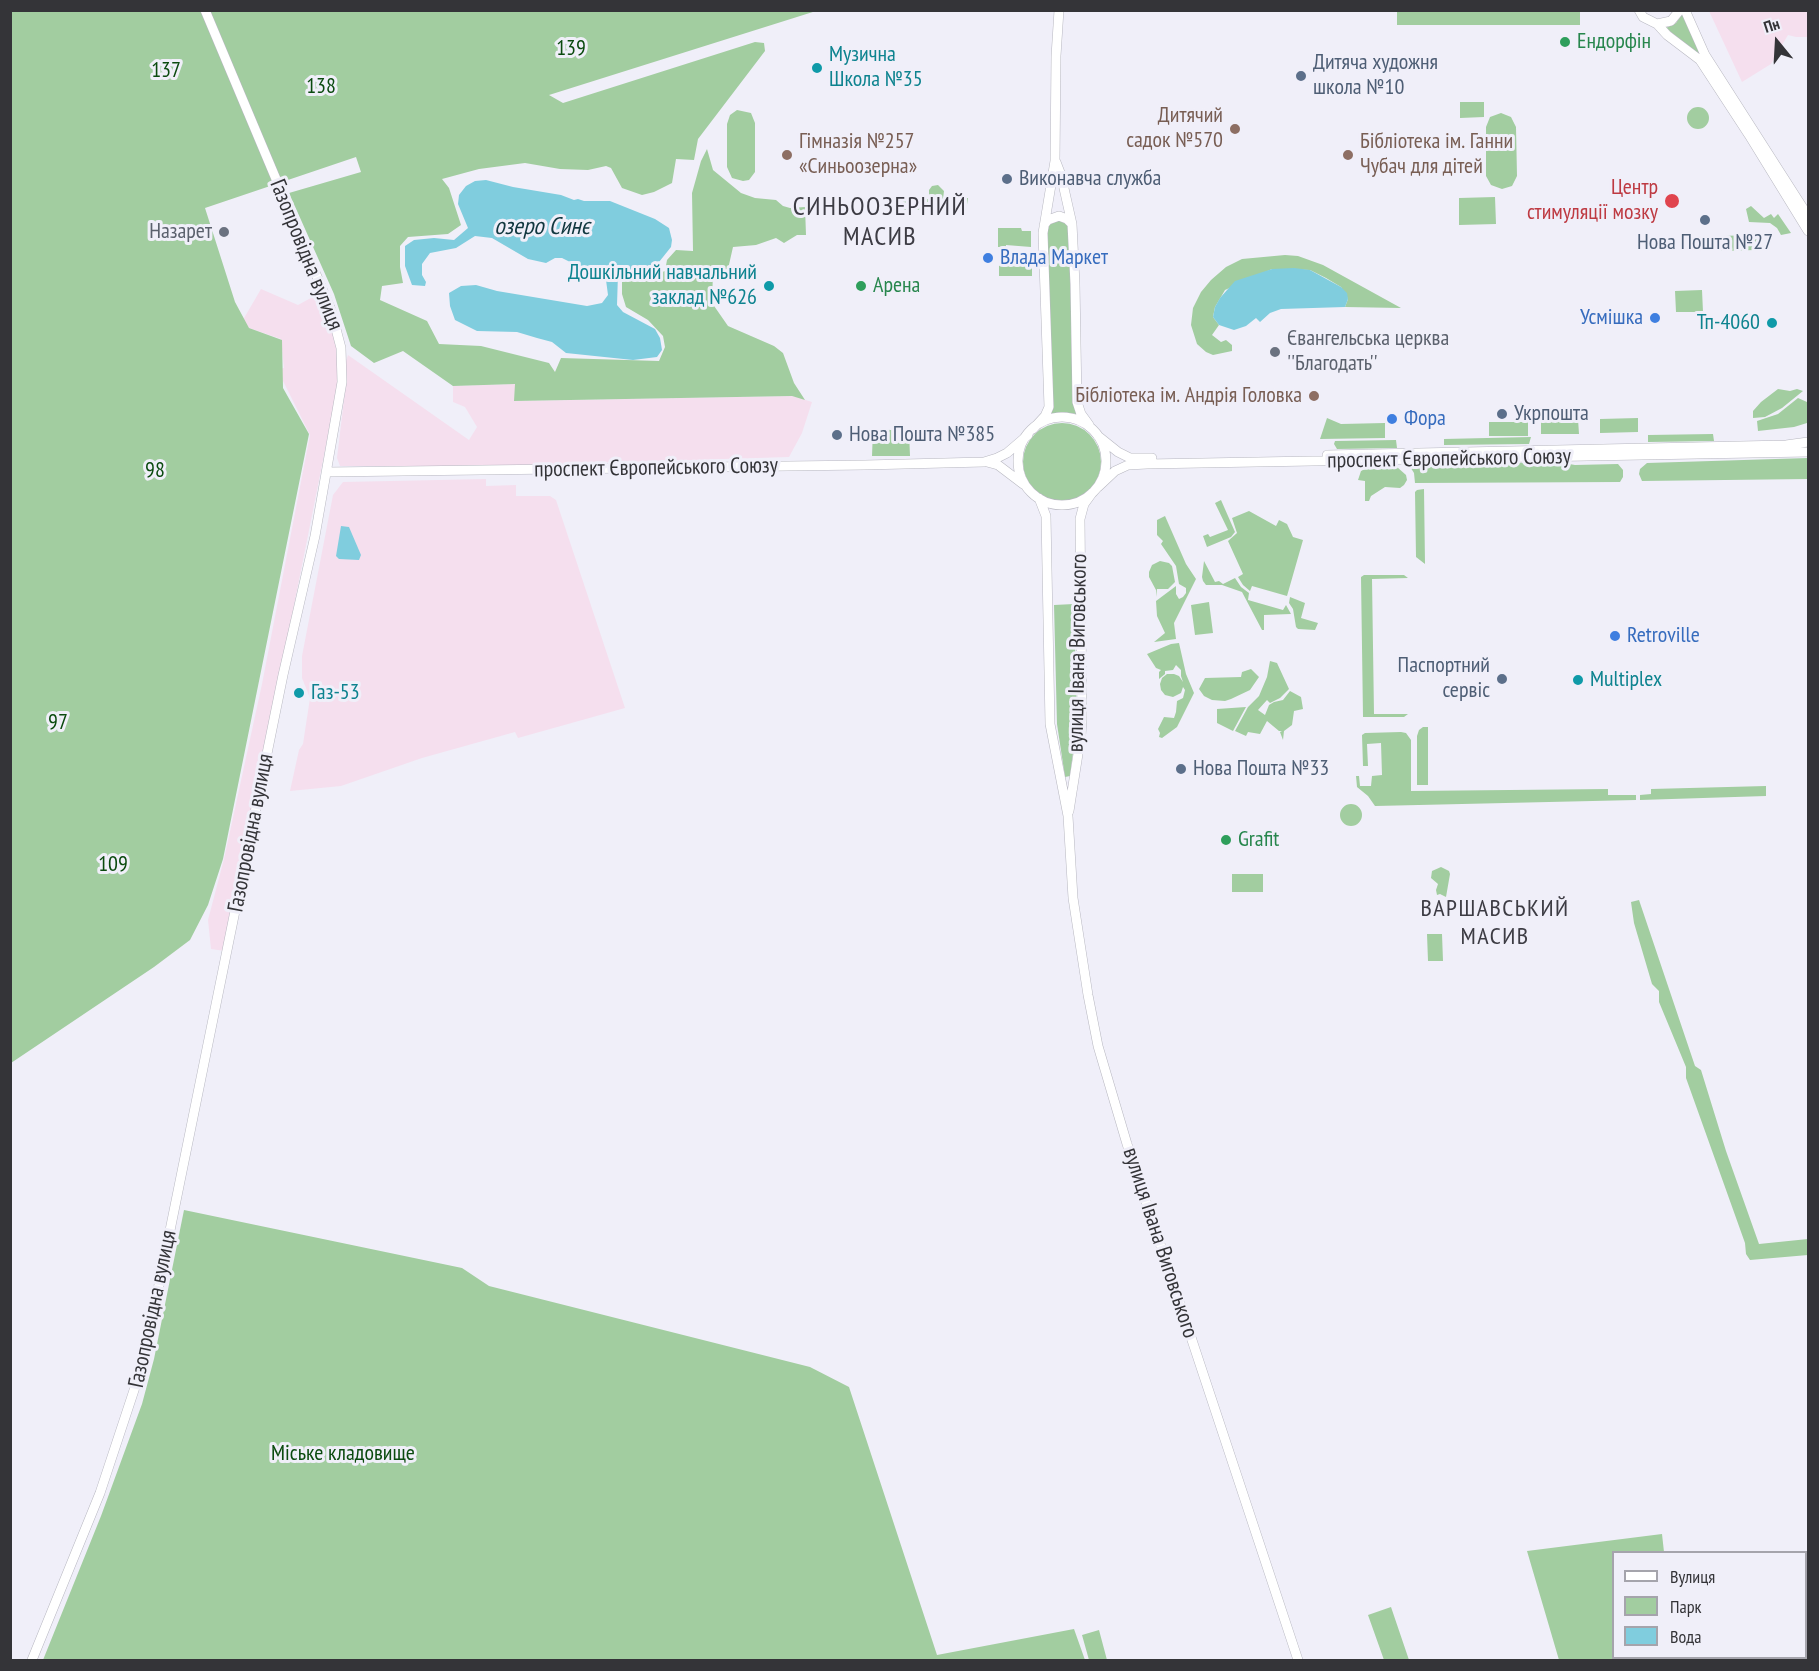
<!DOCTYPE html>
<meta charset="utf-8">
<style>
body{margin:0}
#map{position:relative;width:1819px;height:1671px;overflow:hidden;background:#f0eff9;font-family:"PT Sans Narrow",sans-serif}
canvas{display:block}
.frame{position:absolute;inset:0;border:12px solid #343438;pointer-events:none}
.legend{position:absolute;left:1612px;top:1551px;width:195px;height:108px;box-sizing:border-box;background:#f0eff9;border:2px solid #a5a4ac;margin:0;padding:8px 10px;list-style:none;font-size:18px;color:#343438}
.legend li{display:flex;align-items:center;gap:12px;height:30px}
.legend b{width:30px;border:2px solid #a5a4ac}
.north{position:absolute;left:1747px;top:12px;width:60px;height:60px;-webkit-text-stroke:4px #f0eff9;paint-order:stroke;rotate:342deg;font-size:16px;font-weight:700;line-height:24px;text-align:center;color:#343438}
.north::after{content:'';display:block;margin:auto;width:21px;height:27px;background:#343438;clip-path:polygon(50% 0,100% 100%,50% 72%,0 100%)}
</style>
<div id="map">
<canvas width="1819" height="1671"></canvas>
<div class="frame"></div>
<ul class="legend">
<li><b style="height:8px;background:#fff"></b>Вулиця</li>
<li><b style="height:16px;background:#a2cda0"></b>Парк</li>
<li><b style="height:16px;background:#80cdde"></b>Вода</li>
</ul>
<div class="north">Пн</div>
</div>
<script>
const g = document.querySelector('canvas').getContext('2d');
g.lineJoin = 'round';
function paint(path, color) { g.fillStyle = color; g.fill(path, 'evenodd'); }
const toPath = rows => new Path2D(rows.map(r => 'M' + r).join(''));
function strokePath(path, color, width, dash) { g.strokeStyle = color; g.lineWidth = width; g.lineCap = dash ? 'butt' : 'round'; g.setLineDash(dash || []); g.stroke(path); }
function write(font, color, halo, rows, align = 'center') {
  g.font = font + ' "PT Sans Narrow",sans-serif'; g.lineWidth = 6; g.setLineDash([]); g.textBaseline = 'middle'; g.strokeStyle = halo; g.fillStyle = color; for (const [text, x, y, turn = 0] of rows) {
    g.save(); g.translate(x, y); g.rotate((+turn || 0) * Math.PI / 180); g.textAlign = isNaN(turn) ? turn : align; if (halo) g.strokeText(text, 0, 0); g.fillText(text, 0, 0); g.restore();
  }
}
paint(toPath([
 [1709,11,1808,11,1808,37,1796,37,1788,35,1771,64,1742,82],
 [261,289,298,305,320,293,338,347,339,380,225,951,211,949,208,920,224,859,262,684,310,435,277,369,284,368,281,339,240,325],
 [348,355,469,440,477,427,465,407,453,402,453,386,515,384,515,401,793,396,812,402,802,433,789,457,498,466,340,466,337,458,346,383,345,364],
 [486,479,486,486,516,485,516,496,550,496,556,500,625,708,518,738,515,732,422,758,341,786,290,791,299,750,303,744,310,698,302,678,302,656,333,495,343,482]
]), '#f5dfee');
paint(toPath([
 [11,11,816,11,549,95,563,103,755,42,764,43,765,51,698,139,694,160,676,159,672,183,654,192,642,195,622,188,611,168,606,166,588,170,560,169,525,163,479,169,442,179,449,188,461,225,448,234,408,237,400,246,400,267,403,283,382,286,380,300,427,321,439,344,481,346,549,363,555,372,561,358,659,361,665,347,663,336,648,320,626,307,622,294,622,278,640,280,665,271,667,260,676,250,693,251,692,193,701,161,707,149,713,170,741,193,755,198,776,200,783,206,790,208,805,207,806,235,797,235,784,243,776,238,756,245,733,247,728,269,713,272,712,303,728,326,774,346,783,353,794,383,805,400,792,396,514,401,515,384,453,386,403,351,374,363,351,346,334,294,289,193,361,172,356,157,205,208,235,302,249,328,282,340,283,388,309,434,223,859,208,905,190,940,154,967,11,1063],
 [1397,11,1580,11,1580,25,1397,25],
 [1682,14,1703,59,1666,28,1676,23],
 [1460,102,1484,102,1484,117,1460,118],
 '1687 118a11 11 0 1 1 22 0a11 11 0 1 1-22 0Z',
 [737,110,751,113,755,123,755,172,749,180,743,181,732,178,727,167,727,124,730,115],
 [1501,113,1511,117,1516,127,1517,176,1512,186,1502,189,1491,185,1486,176,1486,127,1490,117],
 [938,185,944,191,943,199,968,198,966,211,959,211,959,209,904,210,903,199,929,199,929,190,932,186],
 [1495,197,1496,224,1459,225,1459,198],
 [1751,206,1764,218,1771,214,1774,218,1778,214,1791,233,1781,235,1777,228,1770,223,1749,222,1746,209],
 [1060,219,1070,227,1076,414,1063,412,1052,414,1047,233,1050,222],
 [998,228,1021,228,1022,231,1031,231,1031,247,1006,245,1006,247,998,247],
 [1758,235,1762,239,1762,245,1755,250,1721,251,1718,236],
 [999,253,1019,255,1020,253,1032,253,1032,276,999,276],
 [1285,255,1298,256,1323,265,1401,308,1345,307,1348,299,1341,287,1326,278,1310,270,1272,269,1225,290,1215,307,1213,317,1219,325,1212,335,1221,342,1226,340,1232,345,1232,351,1213,355,1206,352,1197,344,1191,325,1193,308,1201,292,1211,280,1226,267,1242,259],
 [1702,290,1703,312,1676,312,1675,291],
 [1778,389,1790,391,1797,389,1803,391,1782,408,1765,417,1753,418,1753,411,1761,402],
 [1798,398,1807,402,1807,423,1794,427,1758,431,1757,421,1778,414],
 [1327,418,1341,424,1385,423,1385,438,1320,439],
 [1638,418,1638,432,1600,433,1600,419],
 [1578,419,1579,434,1541,434,1541,420],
 [1489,422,1528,422,1528,436,1489,436],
 '1023 462a39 39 0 1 1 78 0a39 39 0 1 1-78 0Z',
 [873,429,909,431,910,456,872,456],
 [1713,434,1714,441,1648,442,1648,435],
 [1531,437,1529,444,1444,445,1444,439],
 [1396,440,1397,448,1337,449,1334,444,1335,441],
 [1808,458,1808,479,1642,481,1639,474,1640,469,1647,463],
 [1558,462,1575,465,1618,464,1623,470,1623,477,1620,482,1415,483,1414,473,1409,465],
 [1397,467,1406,475,1407,480,1404,485,1400,488,1385,487,1371,496,1369,501,1365,501,1365,481,1358,480,1361,471,1367,468],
 [1424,489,1425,564,1416,557,1415,492,1417,490],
 [1221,500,1235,532,1231,537,1207,547,1203,536,1208,534,1210,537,1228,530,1215,503],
 [1249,511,1276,526,1279,520,1287,524,1293,537,1303,540,1287,596,1252,586,1250,591,1243,585,1238,577,1243,574,1228,541,1237,533,1232,518],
 [1165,516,1186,564,1196,579,1174,623,1176,639,1154,642,1165,633,1157,616,1156,601,1176,586,1176,594,1179,599,1183,597,1186,593,1186,588,1179,584,1176,566,1161,544,1163,541,1157,535,1157,520],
 [1160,561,1169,563,1172,566,1175,582,1168,589,1157,589,1156,597,1156,590,1149,577,1149,572,1152,565],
 [1204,561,1215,582,1219,581,1223,584,1235,578,1241,587,1249,593,1248,600,1283,610,1286,605,1291,614,1264,615,1264,630,1262,630,1242,592,1222,585,1206,585,1203,581,1202,577],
 [1364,575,1404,575,1408,578,1372,579,1374,714,1408,714,1404,717,1363,717,1361,577],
 [1290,597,1305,603,1301,618,1318,623,1315,630,1298,629,1296,627,1293,609,1289,603],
 [1209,602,1213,633,1195,635,1191,605],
 [1074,604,1077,722,1070,776,1065,777,1057,724,1054,605],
 [1179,643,1186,674,1194,693,1177,727,1162,738,1159,737,1160,733,1158,729,1164,717,1174,718,1176,712,1177,701,1183,698,1185,690,1183,687,1181,693,1173,697,1165,695,1161,690,1160,684,1162,678,1167,674,1174,674,1179,676,1183,682,1181,676,1181,670,1176,665,1173,670,1165,671,1165,674,1159,679,1159,672,1161,670,1156,668,1147,654,1171,644],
 [1270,661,1277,663,1289,689,1280,698,1270,703,1267,700,1258,710,1265,715,1269,705,1274,702,1283,700,1290,691,1301,697,1303,709,1294,711,1292,725,1284,731,1283,740,1280,732,1282,731,1279,731,1267,721,1260,734,1248,732,1246,736,1235,731,1248,707,1259,696,1267,677],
 [1251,669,1259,677,1250,690,1231,699,1225,701,1212,700,1204,696,1199,689,1205,678,1241,677,1242,672],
 [1246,707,1233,731,1217,723,1217,709],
 [1423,727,1428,727,1428,785,1417,785,1417,736,1419,730],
 [1401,732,1406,733,1411,740,1411,791,1608,789,1608,795,1636,795,1636,800,1375,806,1368,796,1357,787,1356,776,1359,776,1360,786,1371,786,1372,776,1382,775,1381,743,1367,744,1368,766,1363,766,1362,735,1365,733],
 [1766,786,1766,796,1640,800,1640,795,1651,794,1651,789],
 '1340 815a11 11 0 1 1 22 0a11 11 0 1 1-22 0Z',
 [1441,867,1449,871,1450,874,1446,897,1440,894,1437,895,1436,890,1438,884,1431,878,1432,871],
 [1232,874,1263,874,1263,892,1232,892],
 [1639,900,1695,1066,1701,1070,1726,1151,1759,1244,1808,1239,1808,1255,1750,1260,1746,1254,1745,1243,1686,1078,1686,1067,1659,1002,1659,991,1652,984,1634,923,1631,902],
 [1427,934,1442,934,1443,961,1428,961],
 [184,1210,462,1268,489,1286,810,1367,849,1387,937,1655,1074,1629,1085,1660,43,1660,101,1516,142,1404,154,1359],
 [1662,1534,1664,1552,1614,1552,1614,1658,1677,1658,1677,1660,1559,1660,1527,1551],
 [1391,1607,1409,1660,1384,1660,1368,1615],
 [1099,1630,1107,1660,1089,1660,1082,1635]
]), '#a2cda0');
paint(toPath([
 [486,180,513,187,561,195,574,200,578,199,584,201,610,201,655,219,669,228,672,240,671,247,655,267,643,275,634,275,621,270,618,274,617,305,623,312,655,329,660,338,662,350,657,357,633,360,566,353,552,342,537,338,517,332,477,331,455,320,450,306,449,293,461,286,476,285,497,291,587,306,602,303,608,295,606,280,598,269,576,265,562,258,555,258,546,263,528,259,492,238,475,236,456,248,430,253,422,264,422,275,426,282,425,286,412,285,405,266,405,246,414,240,434,238,454,240,468,228,458,204,459,195,466,186,475,181],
 [1294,268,1310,270,1341,287,1347,293,1348,299,1345,307,1281,309,1270,313,1260,322,1256,318,1246,326,1234,330,1219,325,1213,317,1215,307,1220,298,1235,281,1272,269],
 [341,526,349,527,361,555,359,560,339,559,336,556]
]), '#80cdde');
const secondary = toPath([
 [1639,10,1643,17,1657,24,1671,21,1680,10],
 [1685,10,1705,55,1808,216],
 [1657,24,1667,35,1700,60,1749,135,1808,231],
 [1056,162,1061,175,1072,224,1075,284,1077,402,1081,414,1089,425],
 [1044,225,1048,220,1059,216,1067,219,1072,224],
 '1018 461a44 44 0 1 1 88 0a44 44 0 1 1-88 0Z',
 [1033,429,1045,416,1049,407,1043,233,1055,161,1056,56,1059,10],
 [1098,436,1118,452,1130,458,1152,458],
 [1327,455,1786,445,1808,442],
 [987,462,998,465,1023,484],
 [327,472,865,465,984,462,997,458,1007,453,1028,435],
 [1098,487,1115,471,1128,465,1147,464,1808,452],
 [1039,498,1046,516,1050,724,1068,816,1073,898,1088,995,1098,1046,1127,1144,1298,1660],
 [1069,811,1081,735,1082,719,1080,519,1084,504,1092,493],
 [32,1660,100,1493,143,1363,283,675,315,536,342,382,341,348,331,310,205,10]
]);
strokePath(secondary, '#b7b7c0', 10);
strokePath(secondary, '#fff', 9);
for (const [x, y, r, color] of [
 [1565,42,6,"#2e9e5b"],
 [817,68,6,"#0f9aa8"],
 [1301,76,6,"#5c6f8a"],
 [1235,129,6,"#8d6e63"],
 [787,155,6,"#8d6e63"],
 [1348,155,6,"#8d6e63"],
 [1007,179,6,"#5c6f8a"],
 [1672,201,8,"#e0444e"],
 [1705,220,6,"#5c6f8a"],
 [224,232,6,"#6b7280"],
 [988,258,6,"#3f7fe0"],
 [769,286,6,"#0f9aa8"],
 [861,286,6,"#2e9e5b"],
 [1655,318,6,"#3f7fe0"],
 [1772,323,6,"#0f9aa8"],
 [1275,352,6,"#6b7280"],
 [1314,396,6,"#8d6e63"],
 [1502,414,6,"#5c6f8a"],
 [1392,419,6,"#3f7fe0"],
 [837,435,6,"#5c6f8a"],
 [1615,636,6,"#3f7fe0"],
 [1502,679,6,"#5c6f8a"],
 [1578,680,6,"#0f9aa8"],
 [299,693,6,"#0f9aa8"],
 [1181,769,6,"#5c6f8a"],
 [1226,840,6,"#2e9e5b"]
]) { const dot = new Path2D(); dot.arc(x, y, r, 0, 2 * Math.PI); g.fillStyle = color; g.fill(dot); strokePath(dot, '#f0eff9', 2); }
write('22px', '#27864d', '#f0eff9', [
 ["Ендорфін",1577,42],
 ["Арена",873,286],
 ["Grafit",1238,840]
], 'left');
write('22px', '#0b4b0f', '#f0eff9', [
 ["139",571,49],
 ["137",166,71],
 ["138",321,87],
 ["98",155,471],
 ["97",58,723],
 ["109",113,865],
 ["Міське кладовище",343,1454]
]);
write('22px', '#0d838f', '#f0eff9', [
 ["Музична",829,55],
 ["Школа №35",829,80],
 ["Дошкільний навчальний",757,273,"right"],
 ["заклад №626",757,298,"right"],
 ["Тп-4060",1760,323,"right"],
 ["Multiplex",1590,680],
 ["Газ-53",311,693]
], 'left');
write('22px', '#4e5e75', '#f0eff9', [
 ["Дитяча художня",1313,63],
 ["школа №10",1313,88],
 ["Виконавча служба",1019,179],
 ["Нова Пошта №27",1705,243,"center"],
 ["Укрпошта",1514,414],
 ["Нова Пошта №385",849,435],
 ["Паспортний",1490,666,"right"],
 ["сервіс",1490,691,"right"],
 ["Нова Пошта №33",1193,769]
], 'left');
write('22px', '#785e54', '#f0eff9', [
 ["Дитячий",1223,116],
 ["садок №570",1223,141],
 ["Гімназія №257",799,142,"left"],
 ["«Синьоозерна»",799,167,"left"],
 ["Бібліотека ім. Ганни",1360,142,"left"],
 ["Чубач для дітей",1360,167,"left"],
 ["Бібліотека ім. Андрія Головка",1302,396]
], 'right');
write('22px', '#be3a42', '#f0eff9', [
 ["Центр",1658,188],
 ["стимуляції мозку",1658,213]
], 'right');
write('22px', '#5b616d', '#f0eff9', [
 ["Назарет",212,232],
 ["Євангельська церква",1287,339,"left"],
 ["''Благодать''",1287,364,"left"]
], 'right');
write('22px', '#343438', '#f0eff9', [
 ["Газопровідна вулиця",306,255,68],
 ["проспект Європейського Союзу",1449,459,-1],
 ["проспект Європейського Союзу",656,468,-1],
 ["вулиця Івана Виговського",1078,653,-89],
 ["Газопровідна вулиця",251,833,-79],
 ["вулиця Івана Виговського",1160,1243,72],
 ["Газопровідна вулиця",153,1309,-78]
]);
write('22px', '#366cbe', '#f0eff9', [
 ["Влада Маркет",1000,258],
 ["Усмішка",1643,318,"right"],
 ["Фора",1404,419],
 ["Retroville",1627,636]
], 'left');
write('italic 24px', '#11373f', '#f0eff9', [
 ["озеро Синє",542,227]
]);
g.letterSpacing = '1.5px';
write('24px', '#3d3c44', '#f0eff9', [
 ["ВАРШАВСЬКИЙ",1495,909],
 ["МАСИВ",1495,937]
]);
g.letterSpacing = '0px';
g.letterSpacing = '1.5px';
write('26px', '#3d3c44', '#f0eff9', [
 ["СИНЬООЗЕРНИЙ",880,208],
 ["МАСИВ",880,238]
]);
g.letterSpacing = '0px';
</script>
